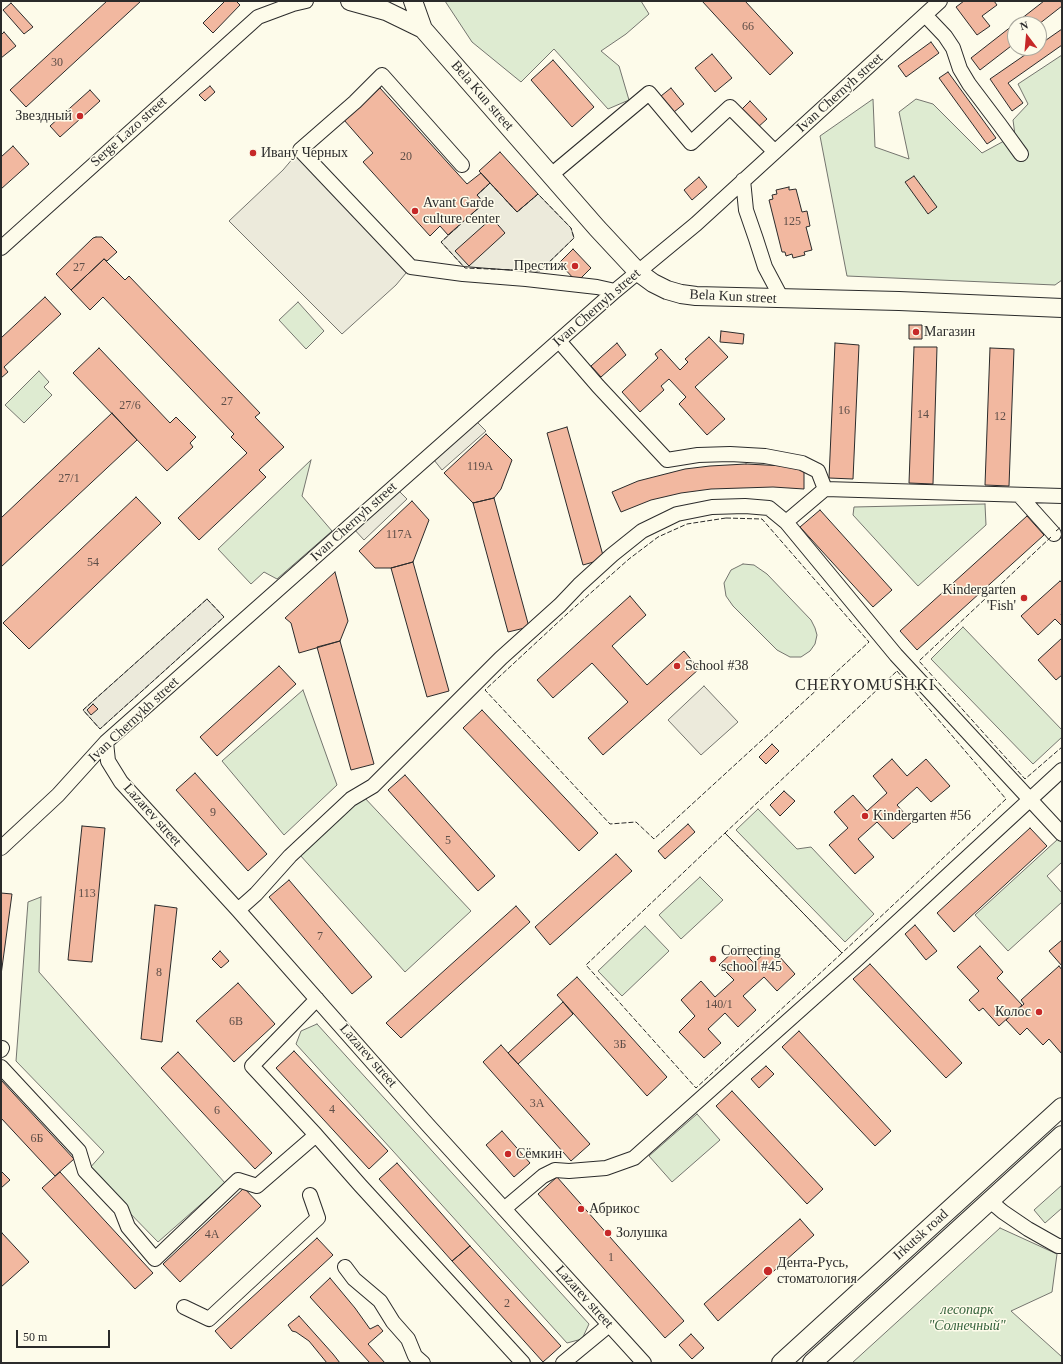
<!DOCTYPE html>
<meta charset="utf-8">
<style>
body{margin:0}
#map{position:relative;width:1063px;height:1364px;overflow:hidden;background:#fdfbea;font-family:Georgia,serif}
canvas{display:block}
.frame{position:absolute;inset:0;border:2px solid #2b2b2b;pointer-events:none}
.north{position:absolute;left:1007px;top:16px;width:40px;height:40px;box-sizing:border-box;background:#fdfbea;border:1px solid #a9a89e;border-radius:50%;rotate:344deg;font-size:11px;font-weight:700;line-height:16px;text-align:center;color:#2b2b2b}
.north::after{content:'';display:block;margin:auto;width:14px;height:18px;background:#c62828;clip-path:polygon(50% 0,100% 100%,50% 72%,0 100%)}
.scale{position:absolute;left:16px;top:1330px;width:94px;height:18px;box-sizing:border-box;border:2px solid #2b2b2b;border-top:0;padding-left:5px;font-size:12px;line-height:14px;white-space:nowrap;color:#2b2b2b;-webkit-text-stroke:3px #fdfbea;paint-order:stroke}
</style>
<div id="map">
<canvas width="1063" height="1364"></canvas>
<div class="frame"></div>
<div class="north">N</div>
<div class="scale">50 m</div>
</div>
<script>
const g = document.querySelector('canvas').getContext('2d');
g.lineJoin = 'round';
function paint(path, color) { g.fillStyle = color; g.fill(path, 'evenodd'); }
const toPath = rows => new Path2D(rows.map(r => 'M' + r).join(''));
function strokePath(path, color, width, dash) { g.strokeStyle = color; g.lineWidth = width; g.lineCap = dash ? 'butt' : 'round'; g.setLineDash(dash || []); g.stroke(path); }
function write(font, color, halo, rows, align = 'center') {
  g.font = font + ' Georgia,serif'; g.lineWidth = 3; g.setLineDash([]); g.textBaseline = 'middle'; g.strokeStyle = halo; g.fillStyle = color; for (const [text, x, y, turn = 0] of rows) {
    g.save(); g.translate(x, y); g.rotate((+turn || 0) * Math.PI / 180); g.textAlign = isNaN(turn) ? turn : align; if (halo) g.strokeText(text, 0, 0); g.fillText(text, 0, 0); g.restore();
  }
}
const green = toPath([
 [445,1,641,1,649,14,626,34,601,51,619,66,629,100,608,109,554,49,521,82,472,42,445,1],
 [1062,55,1062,280,1055,285,847,276,820,136,873,99,875,147,909,159,899,112,916,99,933,104,982,153,1015,135,1013,120,1028,104,1018,84,1062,55],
 [298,302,324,331,306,349,279,320,298,302],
 [39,371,49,382,44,387,52,395,24,423,5,405,39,371],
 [311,460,302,496,332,531,277,579,264,572,251,584,218,549,311,460],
 [985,504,986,525,918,586,853,515,854,507,985,504],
 [743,564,754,565,767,574,811,620,815,628,817,635,815,644,810,651,801,657,790,657,777,650,733,606,726,596,724,583,731,570,743,564],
 [963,627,1062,730,1062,737,1033,764,931,659,963,627],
 [303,690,337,785,284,835,222,761,303,690],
 [363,796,471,911,405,972,300,855,363,796],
 [758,809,797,849,811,847,874,914,845,942,736,830,758,809],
 [1058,839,1062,843,1062,862,1047,876,1062,893,1062,902,1008,951,975,915,1058,839],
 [700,877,723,900,681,939,659,915,700,877],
 [41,897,39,972,225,1183,158,1242,88,1170,104,1152,16,1061,28,902,41,897],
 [645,926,669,951,622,996,598,971,645,926],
 [317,1024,589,1324,582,1339,567,1343,296,1044,301,1031,317,1024],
 [697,1114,720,1140,672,1182,649,1156,697,1114],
 [1062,1185,1062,1208,1045,1223,1034,1210,1062,1185],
 [1000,1228,1057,1254,1052,1292,1011,1311,1062,1357,1062,1363,852,1363,1000,1228]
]);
paint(green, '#deebd1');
strokePath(green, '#74746e', 1);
const parking = toPath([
 [300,150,411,267,396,285,342,334,229,221,283,170,300,150],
 [490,183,517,212,538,194,571,228,574,238,540,271,465,268,441,242,484,203,477,195,490,183],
 [477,422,486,431,442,470,434,460,477,422],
 [396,488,407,499,364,540,353,528,396,488],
 [207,599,224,617,100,729,83,710,207,599],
 [704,686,738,722,701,755,668,720,704,686]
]);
paint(parking, '#eceadb');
strokePath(parking, '#74746e', 1);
const building = toPath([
 [107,1,141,1,26,107,10,90,107,1],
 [225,1,236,1,240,5,213,33,203,23,225,1],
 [702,1,745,1,793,53,770,75,702,1],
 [964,1,994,1,997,5,982,16,990,26,977,35,956,7,964,1],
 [1044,1,1061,1,1062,6,1039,24,1015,24,1015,43,980,70,971,58,1044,1],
 [11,3,33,27,24,34,3,10,11,3],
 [1062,29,1062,45,1008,83,1023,103,1012,111,990,79,1035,48,1039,48,1039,45,1062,29],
 [4,32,16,46,1,58,1,35,4,32],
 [931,42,939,53,906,77,898,66,931,42],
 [712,54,732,78,715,92,695,68,712,54],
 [553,60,594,107,572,127,531,80,553,60],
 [948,72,996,138,987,144,939,78,948,72],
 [210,86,215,92,205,101,199,95,210,86],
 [380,88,467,184,481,173,490,183,477,195,484,203,448,235,440,226,430,236,363,162,373,153,344,120,380,88],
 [671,88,684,104,674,112,661,96,671,88],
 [90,90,100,101,60,137,50,126,90,90],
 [750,101,767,119,757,128,741,110,750,101],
 [13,146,29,164,1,189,1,157,13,146],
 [500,152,538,194,517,212,479,171,500,152],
 [914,176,937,207,928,214,905,182,914,176],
 [699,177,707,187,692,200,684,190,699,177],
 [789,187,789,190,796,189,802,212,807,211,810,226,806,227,812,250,804,252,805,255,793,258,792,254,786,256,785,252,782,252,769,200,773,199,772,195,777,194,776,190,789,187],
 [492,218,505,233,469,266,455,251,492,218],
 [96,237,102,237,117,252,107,261,104,259,71,290,56,274,93,238,96,237],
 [573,249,591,268,577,282,559,263,573,249],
 [104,259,125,280,129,276,260,413,255,417,284,447,259,470,266,477,199,540,178,518,247,453,231,437,234,434,103,297,90,310,71,290,104,259],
 [45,297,61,314,4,367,8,372,1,378,1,338,45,297],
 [909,325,922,325,922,339,909,339,909,325],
 [721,331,744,334,743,344,720,342,721,331],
 [709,337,728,357,695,387,725,419,707,435,679,404,686,397,669,379,661,386,664,390,640,412,622,392,658,358,655,354,661,349,680,370,688,362,685,359,709,337],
 [617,343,626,355,601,377,591,366,617,343],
 [835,343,859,345,853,479,829,478,835,343],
 [914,347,937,347,933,484,909,483,914,347],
 [99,348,170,423,176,417,196,437,190,443,193,447,167,471,73,373,99,348],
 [990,348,1014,349,1009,486,985,485,990,348],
 [112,413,137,440,1,567,1,518,112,413],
 [567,427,604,559,583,565,547,433,567,427],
 [486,434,512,460,501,489,494,498,473,503,444,473,486,434],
 [746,464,804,467,804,489,773,487,711,489,681,493,651,500,621,512,612,492,638,481,685,469,710,466,746,464],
 [136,497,161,523,29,649,3,623,136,497],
 [494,498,529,627,508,632,473,503,494,498],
 [412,501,429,520,413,562,391,568,375,568,359,551,412,501],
 [820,510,892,590,873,607,800,527,820,510],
 [1027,516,1044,535,917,650,900,631,1027,516],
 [413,562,449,691,427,697,391,568,413,562],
 [335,572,348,621,340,641,299,653,291,623,285,618,335,572],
 [1060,581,1062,583,1062,613,1061,614,1062,616,1062,626,1055,619,1038,635,1021,616,1060,581],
 [630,596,646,615,612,646,647,685,684,651,699,669,603,755,588,738,628,702,592,663,553,698,537,680,630,596],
 [1062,638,1062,675,1056,680,1038,660,1062,638],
 [340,641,374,764,351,770,317,647,340,641],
 [279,666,296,684,217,756,200,737,279,666],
 [93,704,98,709,91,715,87,710,93,704],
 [482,710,598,833,579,851,463,728,482,710],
 [772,744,779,751,766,764,759,757,772,744],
 [892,759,907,776,926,759,950,786,931,802,917,787,897,805,912,822,893,839,877,822,858,839,874,857,855,874,829,845,848,828,834,812,853,795,867,811,887,793,873,776,892,759],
 [195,773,267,854,248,871,176,790,195,773],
 [405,775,495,876,478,891,388,790,405,775],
 [784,791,795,801,780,816,770,805,784,791],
 [688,824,695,832,665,859,658,851,688,824],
 [82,826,105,828,92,962,68,960,82,826],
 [1030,828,1047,846,954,932,937,913,1030,828],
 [616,854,632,871,550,945,535,927,616,854],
 [289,880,372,977,352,994,269,897,289,880],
 [1,893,12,894,1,975,1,893],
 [155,905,177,908,162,1042,141,1039,155,905],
 [516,906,530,922,401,1038,386,1023,516,906],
 [915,925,937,951,926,960,905,934,915,925],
 [1062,940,1062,966,1049,951,1062,940],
 [980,946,1003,972,997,978,1022,1005,999,1026,983,1008,979,1011,969,1000,979,991,957,967,980,946],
 [738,947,754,963,771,947,795,974,777,991,764,977,743,996,756,1010,738,1027,725,1013,708,1029,721,1043,704,1058,679,1032,695,1016,681,1000,701,981,715,997,734,980,719,965,738,947],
 [220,951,229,961,221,968,212,959,220,951],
 [870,964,962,1063,946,1078,853,979,870,964],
 [1059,966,1062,970,1062,1054,1049,1039,1043,1045,1027,1028,1020,1035,1006,1020,1024,1004,1021,1000,1059,966],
 [577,977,667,1077,647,1096,557,995,577,977],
 [238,983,275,1024,234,1062,196,1021,238,983],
 [563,1002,573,1014,518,1064,508,1053,563,1002],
 [799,1031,891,1131,875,1146,782,1047,799,1031],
 [501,1045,590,1144,571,1161,483,1062,501,1045],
 [294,1051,388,1151,369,1169,276,1068,294,1051],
 [178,1052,272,1153,255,1169,161,1068,178,1052],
 [766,1066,774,1074,759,1088,751,1079,766,1066],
 [1,1080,74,1159,55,1176,1,1118,1,1080],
 [732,1091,823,1189,807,1204,716,1106,732,1091],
 [502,1131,530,1163,514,1177,486,1145,502,1131],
 [397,1163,470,1246,452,1261,379,1179,397,1163],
 [1,1171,10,1180,1,1188,1,1171],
 [60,1172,153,1273,135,1289,42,1188,60,1172],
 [557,1177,684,1321,665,1338,538,1194,557,1177],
 [244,1188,261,1206,180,1282,163,1264,244,1188],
 [800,1219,814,1235,718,1321,704,1304,800,1219],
 [2,1233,29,1262,1,1287,1,1234,2,1233],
 [317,1238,333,1255,231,1349,215,1331,317,1238],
 [470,1246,561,1346,543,1362,452,1261,470,1246],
 [330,1278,355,1308,370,1329,378,1325,383,1331,368,1344,385,1363,370,1363,310,1297,330,1278],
 [299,1316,333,1354,340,1363,327,1363,309,1341,296,1332,292,1331,288,1325,299,1316],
 [691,1334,704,1348,692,1359,679,1345,691,1334]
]);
paint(building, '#f2b8a0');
strokePath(building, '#2b2b2b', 1);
const minor = toPath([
 [925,15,945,36,953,48,960,69,969,84,1000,125,1021,154],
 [462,165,382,75,355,102,300,150,411,267,463,274,526,279,597,287,615,291],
 [551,175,649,93,691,143,730,107,775,152],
 [743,180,746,210,756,239,765,267,782,299],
 [1,248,258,17,293,4,306,1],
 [559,341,598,386,667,460,698,455,730,454,765,456,802,463,818,471,825,489],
 [1019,495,1054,534],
 [786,522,825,489,1062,496],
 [106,742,108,761,121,782,238,910,427,1124,644,1363],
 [1,848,58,795,106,742,615,291,696,224,940,1],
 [238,910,256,894,290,856,351,799,373,786,501,658,560,605,579,585,612,555,642,531,677,514,712,507,745,506,769,508,786,522,896,655,1062,834],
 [317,999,252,1066,316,1135,360,1185,523,1363],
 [1,1050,2,1048],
 [1,1067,79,1151,85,1171,121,1209,128,1227,155,1259,238,1180,257,1186,316,1135],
 [990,1201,1003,1212,1028,1229,1058,1246,1062,1246],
 [504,1209,543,1176,555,1170,569,1171,606,1168,634,1158,855,961,1062,770],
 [345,1267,354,1279,380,1301,393,1322,408,1339,415,1356,423,1363],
 [184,1307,209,1319,318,1218,310,1195],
 [563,1363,609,1325]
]);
const major = toPath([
 [350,1,386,11,423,29],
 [413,1,423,29,597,228,638,272,653,283,667,290,681,294,696,296,899,301,1062,308],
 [781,1363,1062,1107],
 [812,1363,1062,1135]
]);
strokePath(minor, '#2b2b2b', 16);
strokePath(major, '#2b2b2b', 20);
strokePath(minor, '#fdfbea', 14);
strokePath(major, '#fdfbea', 18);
strokePath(toPath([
 [490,183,517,212,538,194,571,228,574,238,540,271,465,268,441,242,484,203,477,195,490,183],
 [726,518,762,519,869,642,654,839,636,822,610,824,485,690,567,614,629,559,658,537,687,524,726,518],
 [1056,531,1062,526],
 [1051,537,919,661,1025,779,1062,747],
 [207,599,224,617,100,729,83,710,207,599],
 [897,671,1006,799,842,953,725,833,897,671],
 [725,833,842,953,696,1088,586,965,725,833]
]), '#2b2b2b', 1, [5, 2]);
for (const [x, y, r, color] of [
 [80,116,4,"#c62828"],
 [253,153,4,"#c62828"],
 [415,211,4,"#c62828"],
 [575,266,4,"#c62828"],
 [916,332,4,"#c62828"],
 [1024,598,4,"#c62828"],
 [677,666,4,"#c62828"],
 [865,816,4,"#c62828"],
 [713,959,4,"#c62828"],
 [1039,1012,4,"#c62828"],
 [508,1154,4,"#c62828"],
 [581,1209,4,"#c62828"],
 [608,1233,4,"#c62828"],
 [768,1271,5,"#c62828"]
]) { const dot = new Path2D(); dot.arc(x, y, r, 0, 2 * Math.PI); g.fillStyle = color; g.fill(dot); strokePath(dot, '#fdfbea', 1.5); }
write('12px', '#5d4e48', null, [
 ["66",748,27],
 ["30",57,63],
 ["20",406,157],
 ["125",792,222],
 ["27",79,268],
 ["27",227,402],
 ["27/6",130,406],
 ["16",844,411],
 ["14",923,415],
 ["12",1000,417],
 ["119А",480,467],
 ["27/1",69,479],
 ["117А",399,535],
 ["54",93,563],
 ["9",213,813],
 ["5",448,841],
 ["113",87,894],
 ["7",320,937],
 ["8",159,973],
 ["140/1",719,1005],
 ["6В",236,1022],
 ["3Б",620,1045],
 ["3А",537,1104],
 ["4",332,1110],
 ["6",217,1111],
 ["6Б",37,1139],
 ["4А",212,1235],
 ["1",611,1258],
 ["2",507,1304]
]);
write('14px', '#2b2b2b', '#fdfbea', [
 ["Ivan Chernyh street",840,93,-42],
 ["Bela Kun street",482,96,49],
 ["Serge Lazo street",129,132,-42],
 ["Bela Kun street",733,297,3],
 ["Ivan Chernyh street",597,308,-41],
 ["Ivan Chernyh street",354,522,-42],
 ["Ivan Chernykh street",134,720,-43],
 ["Lazarev street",152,815,48],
 ["Lazarev street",368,1056,49],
 ["Irkutsk road",921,1235,-42],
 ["Lazarev street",584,1297,48]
]);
write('14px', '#2b2b2b', '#fdfbea', [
 ["Звездный",72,116,"right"],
 ["Ивану Черных",261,153],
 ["Avant Garde",423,203],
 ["culture center",423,219],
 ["Престиж",567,266,"right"],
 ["Магазин",924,332],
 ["Kindergarten",1016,590,"right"],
 ["'Fish'",1016,606,"right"],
 ["School #38",685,666],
 ["Kindergarten #56",873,816],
 ["Correcting",721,951],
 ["school #45",721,967],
 ["Колос",1031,1012,"right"],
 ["Сёмкин",516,1154],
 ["Абрикос",589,1209],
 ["Золушка",616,1233],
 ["Дента-Русь,",777,1263],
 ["стоматология",777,1279]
], 'left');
write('italic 14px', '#34623c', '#fdfbea', [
 ["лесопарк",967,1310],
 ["\"Солнечный\"",967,1326]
]);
g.letterSpacing = '1px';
write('16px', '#2b2b2b', '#fdfbea', [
 ["CHERYOMUSHKI",865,686]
]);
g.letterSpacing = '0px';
</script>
